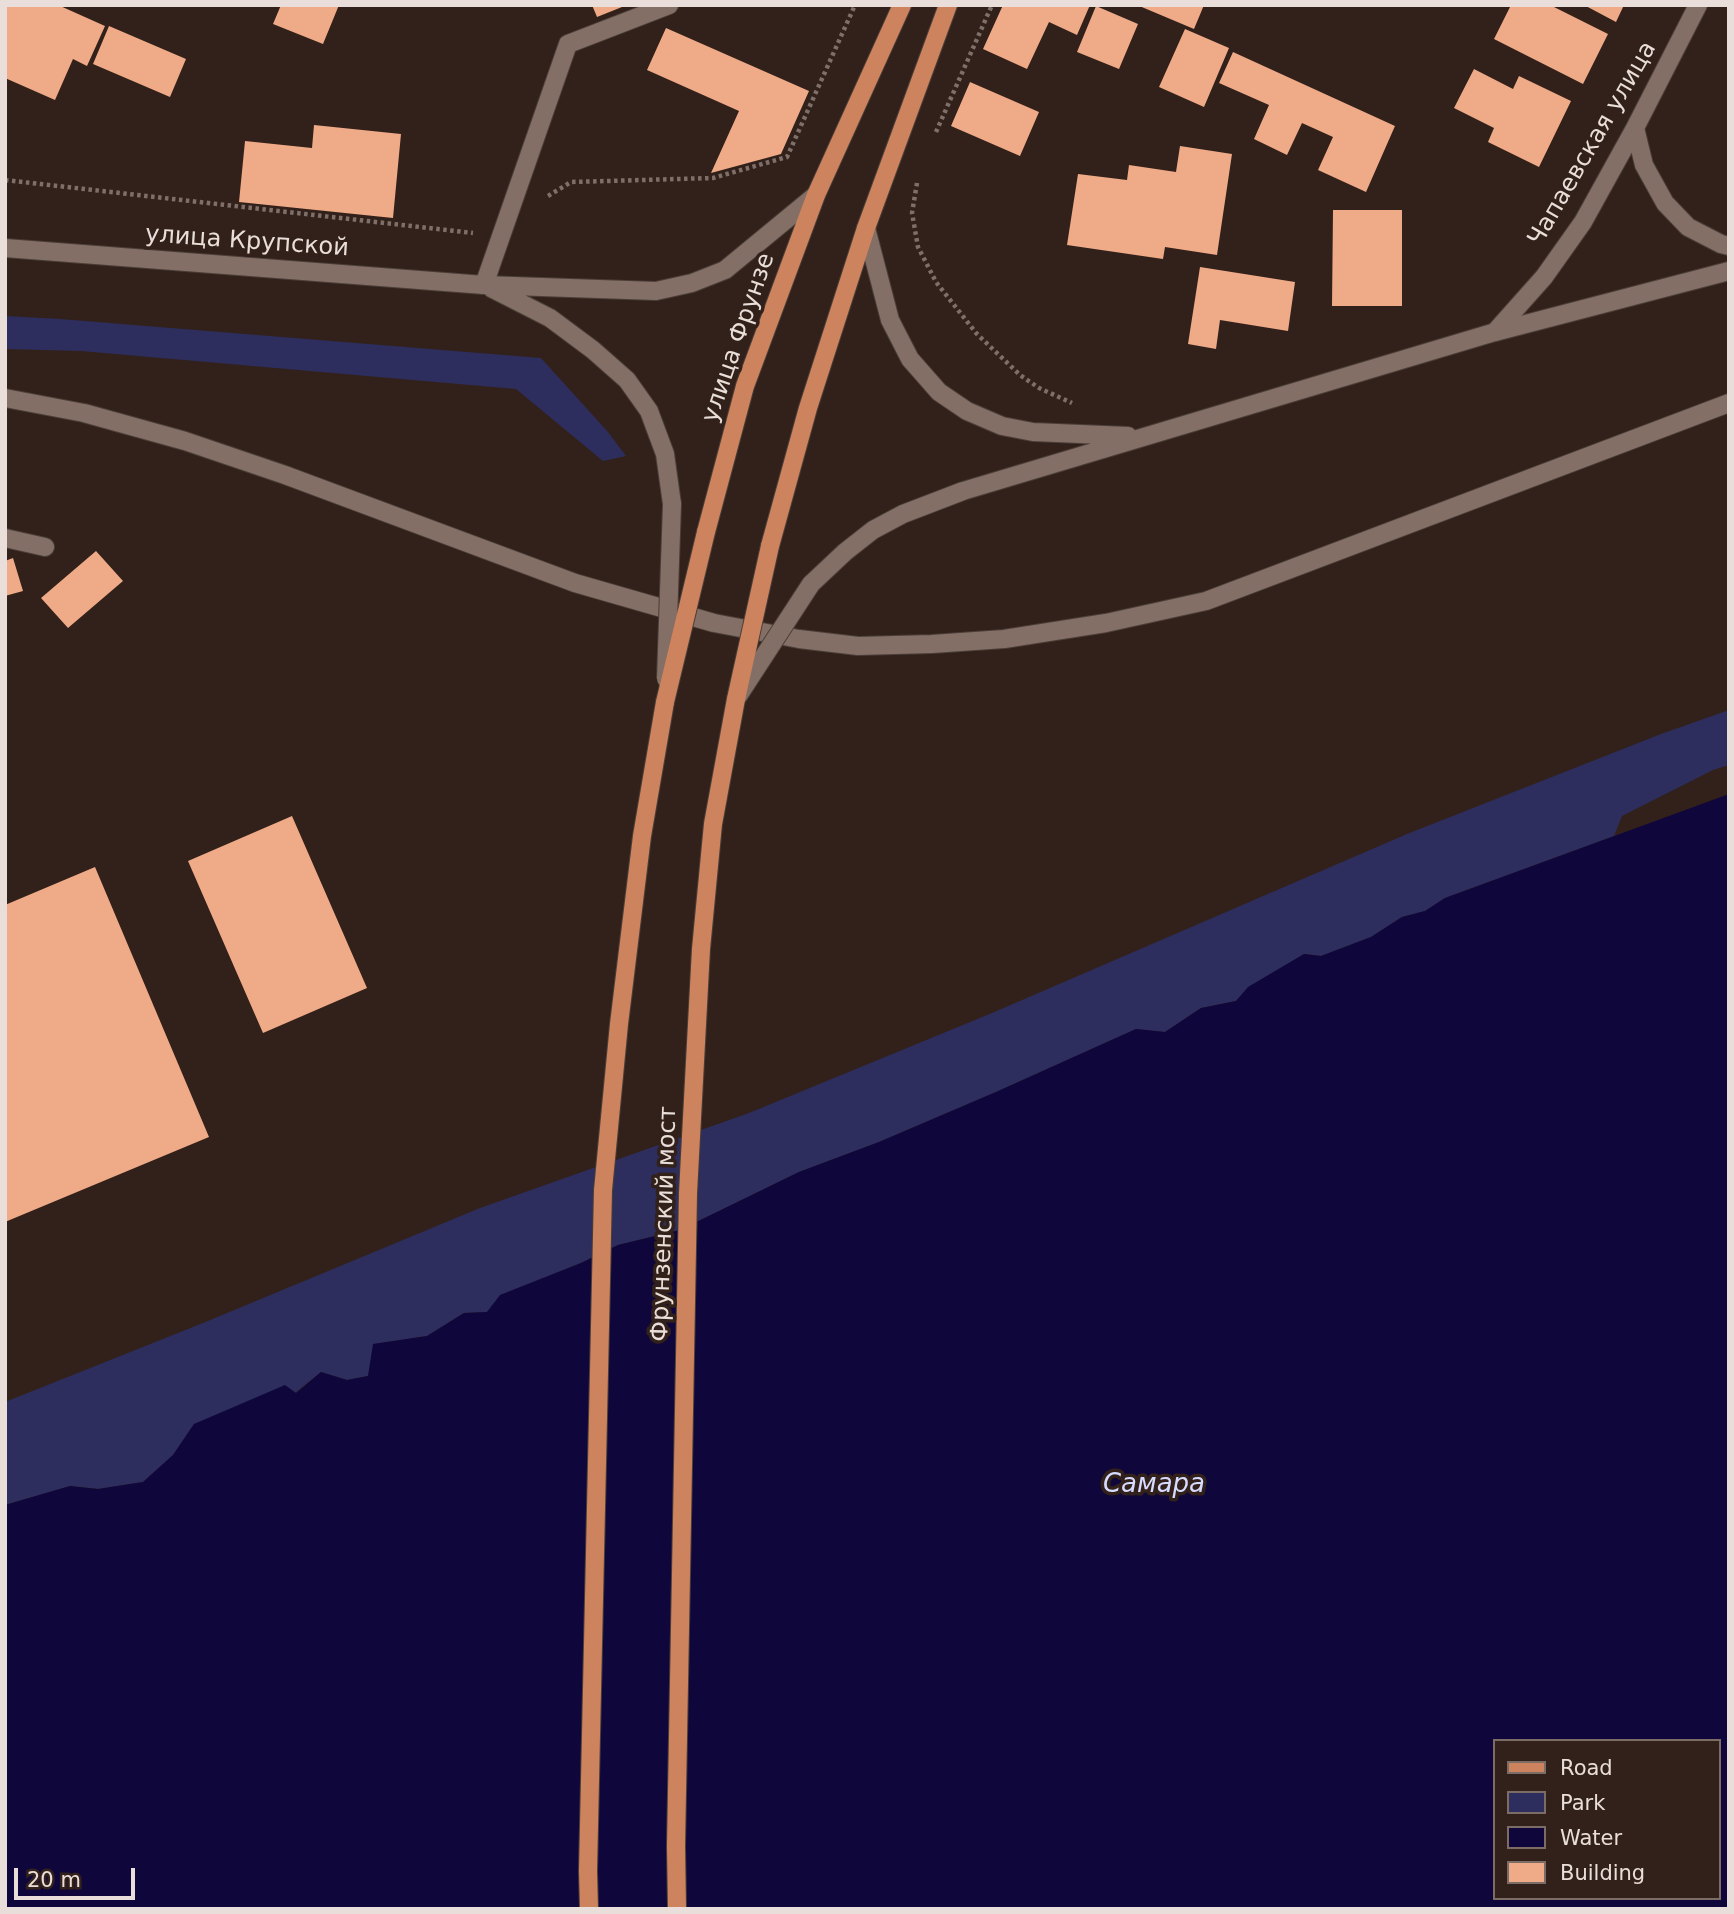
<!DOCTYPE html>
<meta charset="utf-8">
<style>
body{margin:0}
#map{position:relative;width:1734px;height:1914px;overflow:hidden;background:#32211a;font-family:"DejaVu Sans",sans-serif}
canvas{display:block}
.frame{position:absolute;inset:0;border:7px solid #e9ded9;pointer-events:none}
.legend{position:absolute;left:1493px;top:1739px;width:228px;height:161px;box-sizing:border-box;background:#32211a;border:2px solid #7b6d66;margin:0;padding:9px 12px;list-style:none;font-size:21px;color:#e9ded9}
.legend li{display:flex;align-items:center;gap:14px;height:35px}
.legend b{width:35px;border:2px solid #7b6d66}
.scale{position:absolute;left:14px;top:1868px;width:121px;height:32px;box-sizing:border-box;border:4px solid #e9ded9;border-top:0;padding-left:9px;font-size:21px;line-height:24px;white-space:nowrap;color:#e9ded9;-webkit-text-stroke:5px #32211a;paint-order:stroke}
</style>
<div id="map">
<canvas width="1734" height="1914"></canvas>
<div class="frame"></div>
<ul class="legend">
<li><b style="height:9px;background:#cd835d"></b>Road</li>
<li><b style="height:19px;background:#2d2e5d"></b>Park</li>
<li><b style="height:19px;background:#0f073c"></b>Water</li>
<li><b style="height:19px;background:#efaa88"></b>Building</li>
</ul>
<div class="scale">20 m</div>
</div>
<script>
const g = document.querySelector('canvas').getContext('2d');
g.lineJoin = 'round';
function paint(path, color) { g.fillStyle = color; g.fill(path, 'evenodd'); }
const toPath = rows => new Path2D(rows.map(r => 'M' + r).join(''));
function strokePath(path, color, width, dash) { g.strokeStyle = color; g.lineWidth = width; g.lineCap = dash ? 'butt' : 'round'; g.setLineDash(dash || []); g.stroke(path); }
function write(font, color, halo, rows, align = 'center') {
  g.font = font + ' "DejaVu Sans",sans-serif'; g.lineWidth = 7; g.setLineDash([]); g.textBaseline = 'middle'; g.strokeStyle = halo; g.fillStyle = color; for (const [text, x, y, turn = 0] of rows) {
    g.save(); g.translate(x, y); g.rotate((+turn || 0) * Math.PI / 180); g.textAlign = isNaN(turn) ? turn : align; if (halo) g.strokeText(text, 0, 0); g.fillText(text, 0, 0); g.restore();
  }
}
paint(toPath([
 [5,316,60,319,541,358,608,432,626,456,603,461,516,389,81,351,5,349],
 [1729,710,1729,765,1713,770,1622,816,1614,836,1445,898,1425,911,1402,917,1371,937,1321,956,1304,954,1249,987,1236,1001,1201,1008,1165,1032,1136,1029,996,1092,879,1142,799,1172,680,1230,618,1245,581,1263,501,1295,487,1312,464,1313,427,1336,374,1344,368,1376,347,1380,321,1372,295,1393,194,1424,173,1455,143,1482,98,1489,70,1486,5,1505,5,1402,203,1323,480,1208,749,1113,992,1013,1407,834,1661,734]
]), '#2d2e5d');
paint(toPath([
 [1729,794,1729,1909,5,1909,5,1505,70,1486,98,1489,143,1482,173,1455,194,1424,285,1385,296,1393,321,1372,347,1380,368,1376,373,1344,427,1336,464,1313,487,1312,500,1295,581,1263,618,1245,680,1230,799,1172,879,1142,996,1092,1136,1029,1165,1032,1201,1008,1236,1001,1248,987,1304,954,1321,956,1371,937,1402,917,1425,911,1445,898],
 [1494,1741,1718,1741,1718,1898,1494,1898]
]), '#0f073c');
paint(toPath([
 [5,5,58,5,105,26,87,66,73,59,55,100,5,78],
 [281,5,339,5,323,44,273,24],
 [592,5,627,5,597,17],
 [1003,5,1090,5,1077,35,1049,22,1027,69,983,49],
 [1137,5,1204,5,1194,29],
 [1511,5,1550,5,1608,34,1583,84,1494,39],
 [1584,5,1624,5,1616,22],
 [1096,6,1138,24,1119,69,1077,52],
 [109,26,186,59,170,97,93,64],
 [666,28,809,91,781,154,711,173,739,111,647,70],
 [1185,29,1229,48,1204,107,1159,87],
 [1233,52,1395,126,1366,192,1318,170,1333,137,1302,123,1287,155,1254,139,1269,105,1219,83],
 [1474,69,1513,89,1519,76,1571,101,1539,167,1488,142,1494,128,1454,108],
 [970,82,1039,112,1020,156,951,126],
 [314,125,401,134,393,218,239,202,245,141,312,148],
 [1180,146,1232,154,1217,255,1165,247,1163,259,1067,245,1078,174,1127,180,1129,165,1176,172],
 [1333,210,1402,210,1402,306,1332,306],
 [1200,267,1295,282,1288,331,1220,320,1216,349,1188,344],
 [96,551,123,581,68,628,41,598],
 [13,558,23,591,5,596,5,561],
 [292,816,367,988,263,1033,188,861],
 [95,867,209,1137,5,1222,5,905]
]), '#efaa88');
const service = toPath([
 [484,285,568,44,669,5],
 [5,538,45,547]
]);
const minor = toPath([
 [1635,128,1644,165,1665,203,1688,227,1721,244,1729,246],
 [1495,332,1544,277,1583,222,1635,128,1698,5]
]);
const secondary = toPath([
 [866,228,890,320,910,359,939,392,967,411,1002,426,1033,432,1128,436],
 [5,248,484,285,656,291,692,283,725,270,816,195],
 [491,288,550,318,593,350,627,380,649,411,665,454,672,504],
 [5,398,84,413,185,441,285,475,575,583,714,623,799,639,858,646,932,644,1004,639,1106,623,1206,601,1729,403],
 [811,584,845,552,873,530,903,514,963,491,1495,332,1729,271]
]);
const primary = toPath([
 [706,532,745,386,816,195,902,5],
 [770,546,808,408,866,228,948,5],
 [589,1909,588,1871,603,1190,619,1024,642,836,665,702],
 [677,1909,676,1846,688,1193,701,949,713,824,736,699]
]);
strokePath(service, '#4b3e38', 20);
strokePath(minor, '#4b3e38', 20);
strokePath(secondary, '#4b3e38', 20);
strokePath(primary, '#4b3e38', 20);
strokePath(toPath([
 [936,132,992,5],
 [5,180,473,233],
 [917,183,912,213,918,247,936,282,977,334,1020,375,1039,388,1072,403],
 [548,196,571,182,713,178,787,157,855,5]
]), '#7e6f69', 4.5, [3.5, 3.5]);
strokePath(service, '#836f65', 18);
strokePath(minor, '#836f65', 18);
strokePath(secondary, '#836f65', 18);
strokePath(primary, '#cd835d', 18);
const secondaryBridge = toPath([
 [666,679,672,504],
 [738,696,811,584]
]);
const primaryBridge = toPath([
 [736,699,770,546],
 [665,702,706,532]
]);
strokePath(secondaryBridge, '#4b3e38', 20, []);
strokePath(primaryBridge, '#4b3e38', 20, []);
strokePath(secondaryBridge, '#836f65', 18);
strokePath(primaryBridge, '#cd835d', 18);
write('24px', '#e9ded9', '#32211a', [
 ["Чапаевская улица",1593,144,-60],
 ["улица Крупской",247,242,4],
 ["улица Фрунзе",739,338,-71],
 ["Фрунзенский мост",665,1224,-88]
]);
write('italic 26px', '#d6dbff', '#32211a', [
 ["Самара",1154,1485]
]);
</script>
